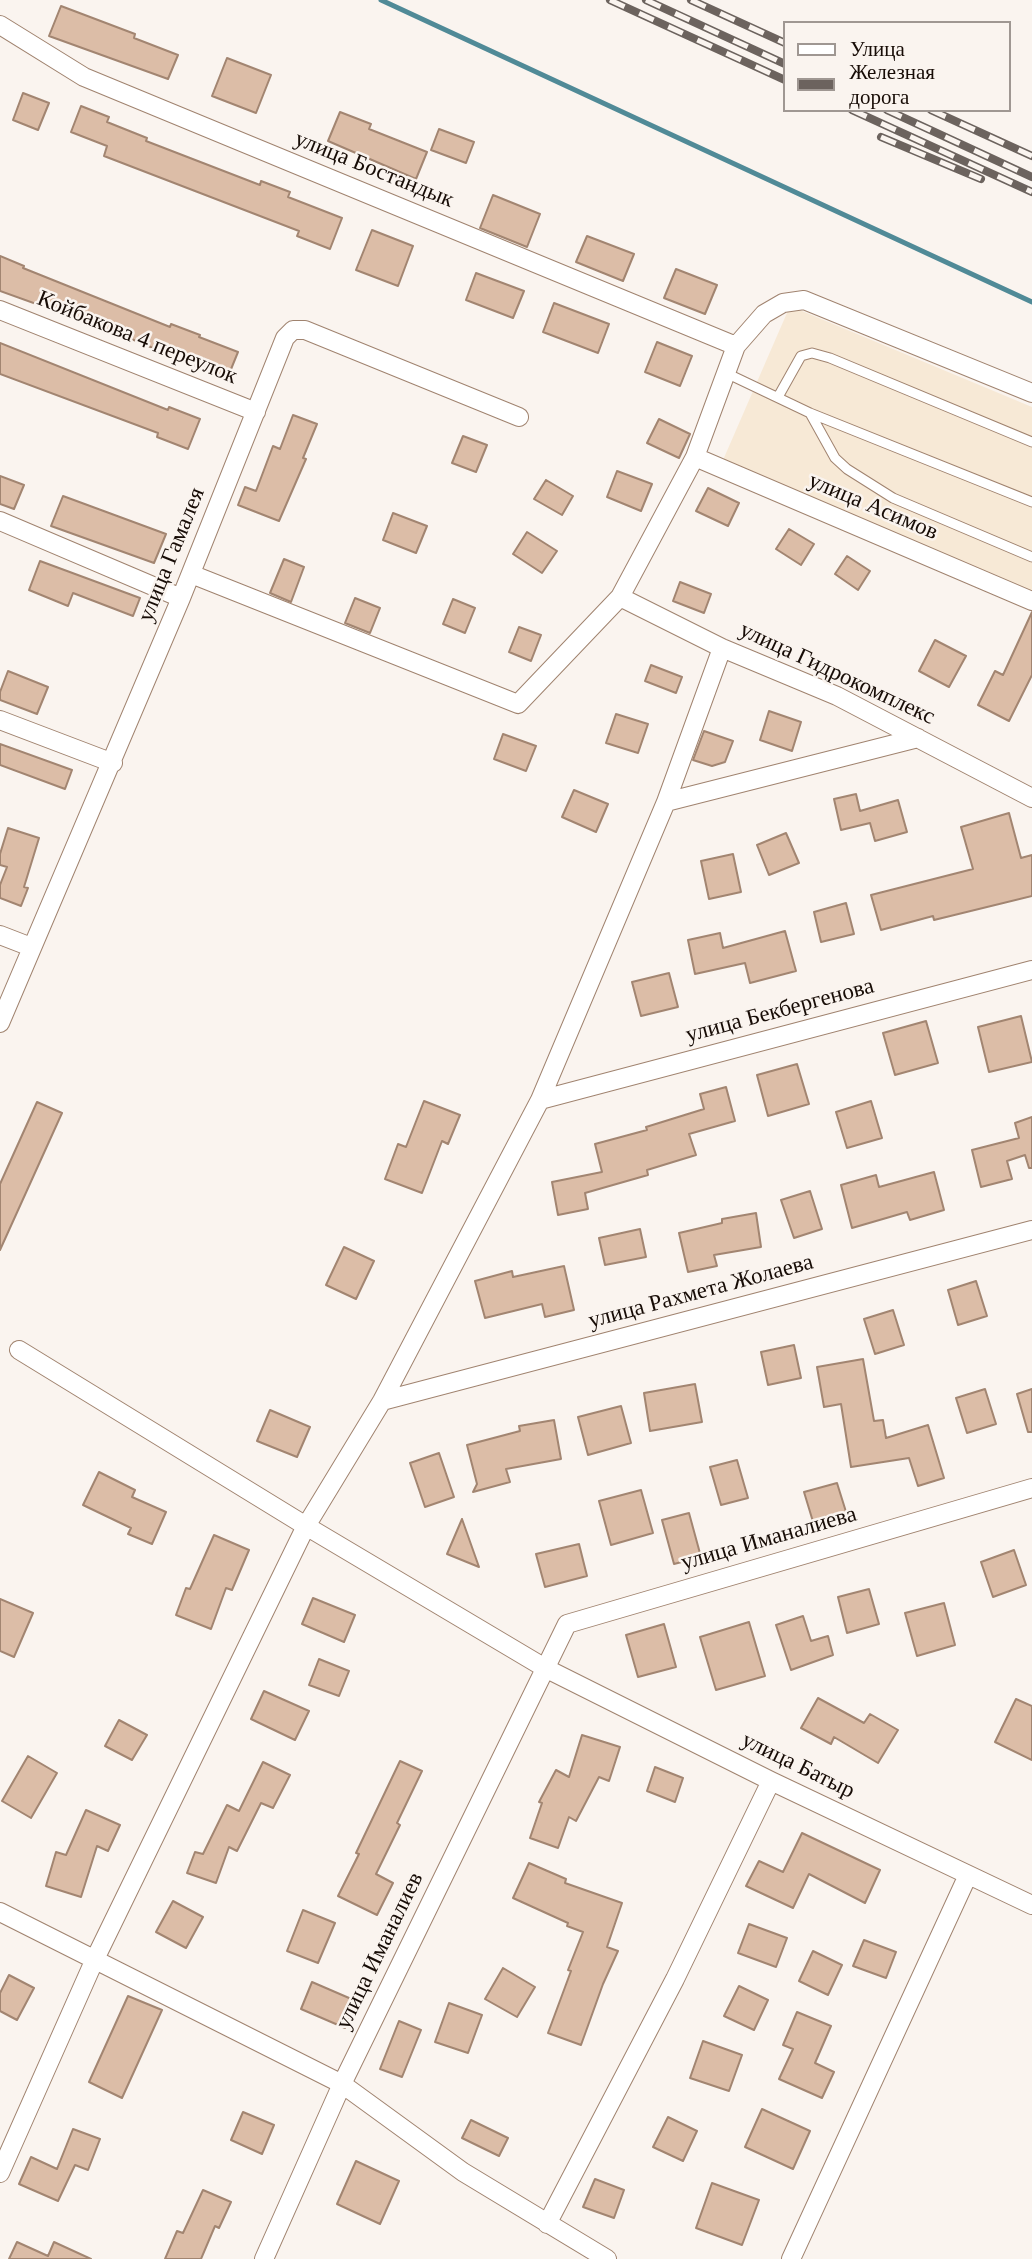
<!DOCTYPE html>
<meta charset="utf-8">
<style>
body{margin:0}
#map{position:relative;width:1032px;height:2259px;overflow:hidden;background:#faf4ef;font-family:"Times New Roman",serif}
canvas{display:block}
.legend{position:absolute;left:783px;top:21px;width:228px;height:91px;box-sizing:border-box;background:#faf4ef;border:2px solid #9f9792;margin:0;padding:9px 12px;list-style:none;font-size:21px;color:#170c06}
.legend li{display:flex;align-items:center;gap:14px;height:35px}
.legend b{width:35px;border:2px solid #9f9792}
</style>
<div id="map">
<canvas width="1032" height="2259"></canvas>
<ul class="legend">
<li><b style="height:9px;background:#fff"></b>Улица</li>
<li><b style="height:9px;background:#6c635e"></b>Железная дорога</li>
</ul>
</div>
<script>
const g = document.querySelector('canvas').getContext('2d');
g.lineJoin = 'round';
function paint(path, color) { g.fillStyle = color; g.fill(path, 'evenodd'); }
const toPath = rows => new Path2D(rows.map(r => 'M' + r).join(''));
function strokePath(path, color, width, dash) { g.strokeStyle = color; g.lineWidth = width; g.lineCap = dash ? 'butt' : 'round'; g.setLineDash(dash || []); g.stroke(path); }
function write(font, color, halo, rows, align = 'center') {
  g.font = font + ' "Times New Roman",serif'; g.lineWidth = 5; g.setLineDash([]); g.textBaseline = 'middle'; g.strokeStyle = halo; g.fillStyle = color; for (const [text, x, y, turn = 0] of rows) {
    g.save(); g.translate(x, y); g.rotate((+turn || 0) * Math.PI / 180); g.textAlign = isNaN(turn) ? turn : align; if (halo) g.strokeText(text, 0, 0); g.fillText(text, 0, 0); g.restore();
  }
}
paint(toPath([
 [790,306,1032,407,1032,598,720,467]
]), '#f7e9d6');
strokePath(toPath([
 [381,0,1032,302]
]), '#508a97', 5);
const building = toPath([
 [61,6,135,34,134,38,178,55,168,79,49,36,61,6],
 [227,58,271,75,256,113,212,96,227,58],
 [23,93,49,103,38,130,13,120,23,93],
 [81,106,109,117,107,122,147,138,146,141,260,185,261,181,290,192,288,197,342,218,330,249,297,236,299,231,104,156,107,146,71,132,81,106],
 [340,112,371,124,369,129,427,152,416,179,328,141,340,112],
 [439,129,474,142,466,163,431,150,439,129],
 [493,195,540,214,527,247,480,228,493,195],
 [372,230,413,246,398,286,356,270,372,230],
 [587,236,634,254,623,281,576,262,587,236],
 [0,256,24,266,23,268,170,327,171,324,200,335,199,337,238,352,227,379,117,333,0,291,0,256],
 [676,269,717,285,705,314,664,298,676,269],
 [476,273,524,291,513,318,466,300,476,273],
 [554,303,609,324,598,353,543,332,554,303],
 [657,342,692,356,680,386,645,372,657,342],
 [0,343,168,410,169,407,200,419,188,449,157,437,158,433,0,374,0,343],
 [293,415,317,424,303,458,306,459,279,521,238,505,245,487,256,491,273,446,280,449,293,415],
 [659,419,690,434,679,458,647,443,659,419],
 [463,436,487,445,476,472,452,463,463,436],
 [617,471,652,484,641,511,607,497,617,471],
 [0,476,24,485,14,509,0,504,0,476],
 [546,480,573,496,562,515,534,499,546,480],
 [708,488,739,503,728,526,696,511,708,488],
 [63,496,166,534,154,563,51,526,63,496],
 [393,513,427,526,416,553,383,540,393,513],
 [789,529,814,544,801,565,776,549,789,529],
 [527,532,557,551,542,573,513,554,527,532],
 [847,556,870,571,858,590,835,574,847,556],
 [284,559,304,567,291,602,270,593,284,559],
 [40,561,140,598,133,616,73,593,68,606,29,590,40,561],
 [680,582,711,594,704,613,673,601,680,582],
 [355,598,380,608,370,633,345,623,355,598],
 [453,599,475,608,465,633,443,624,453,599],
 [1032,612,1032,675,1009,721,978,705,995,671,1003,675,1032,612],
 [519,627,541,635,531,661,509,652,519,627],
 [935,640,966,656,949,687,919,671,935,640],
 [651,665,682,677,676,693,645,681,651,665],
 [8,671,48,687,37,714,0,700,0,692,8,671],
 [769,711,801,722,792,751,760,740,769,711],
 [616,714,648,724,638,753,606,743,616,714],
 [704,731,733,741,725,762,712,766,693,760,704,731],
 [503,734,536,746,526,771,494,759,503,734],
 [0,744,72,770,65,789,0,765,0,744],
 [574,790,608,804,596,832,562,817,574,790],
 [856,794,860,811,898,800,907,832,875,841,870,823,841,830,834,799,856,794],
 [1009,813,1021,858,1032,855,1032,896,934,920,933,916,881,930,871,895,973,869,961,827,1009,813],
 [8,828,39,838,24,887,28,888,21,906,0,898,0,885,7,867,0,865,0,854,8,828],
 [786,833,799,863,769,875,757,845,786,833],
 [733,854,741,892,709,899,701,861,733,854],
 [846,903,854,934,821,942,814,912,846,903],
 [785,931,796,971,750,983,745,963,695,974,688,940,720,933,723,948,785,931],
 [669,973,678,1007,641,1016,632,982,669,973],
 [1021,1016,1032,1062,989,1072,978,1027,1021,1016],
 [926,1021,938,1063,895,1075,883,1033,926,1021],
 [797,1064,809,1104,768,1116,757,1075,797,1064],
 [726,1087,735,1121,689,1134,696,1155,647,1170,648,1175,585,1193,588,1209,558,1215,552,1182,602,1172,595,1144,647,1130,646,1127,704,1109,700,1094,726,1087],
 [424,1101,460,1115,448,1144,442,1141,422,1193,385,1179,398,1144,406,1147,424,1101],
 [871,1101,882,1138,847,1148,836,1112,871,1101],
 [37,1102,62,1113,0,1250,0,1184,37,1102],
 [1032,1117,1032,1168,1029,1168,1025,1155,1007,1161,1012,1179,981,1187,972,1150,1019,1138,1015,1123,1032,1117],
 [934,1172,944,1210,910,1220,907,1212,852,1228,841,1185,876,1175,879,1187,934,1172],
 [810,1191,822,1229,794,1238,781,1200,810,1191],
 [756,1213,761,1247,714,1255,717,1266,688,1272,679,1233,722,1223,722,1219,756,1213],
 [640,1229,646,1257,605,1265,599,1238,640,1229],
 [344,1247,374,1261,356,1299,326,1285,344,1247],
 [564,1266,574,1310,545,1317,542,1304,485,1318,475,1281,512,1271,513,1277,564,1266],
 [976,1281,987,1316,958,1325,948,1290,976,1281],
 [893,1310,904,1345,875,1354,864,1319,893,1310],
 [794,1345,801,1378,768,1385,761,1352,794,1345],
 [863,1359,874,1421,883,1420,886,1438,928,1425,944,1478,918,1486,909,1458,851,1467,841,1404,824,1407,817,1367,863,1359],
 [695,1384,702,1422,650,1431,644,1393,695,1384],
 [985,1389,996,1424,967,1433,956,1398,985,1389],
 [1032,1389,1032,1432,1028,1432,1017,1394,1032,1389],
 [621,1406,631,1443,588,1455,578,1417,621,1406],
 [270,1410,310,1427,297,1457,257,1441,270,1410],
 [554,1420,561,1459,506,1469,510,1482,473,1492,477,1484,467,1445,520,1431,519,1426,554,1420],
 [439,1453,454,1497,425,1507,410,1463,439,1453],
 [737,1460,748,1498,721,1505,710,1467,737,1460],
 [99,1472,135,1490,132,1497,166,1512,152,1544,128,1534,131,1528,83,1505,99,1472],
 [837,1483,847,1515,814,1525,804,1492,837,1483],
 [641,1490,653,1533,611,1545,599,1501,641,1490],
 [689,1513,701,1557,674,1564,662,1520,689,1513],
 [462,1519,479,1567,447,1554,462,1519],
 [214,1535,249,1550,232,1590,226,1588,211,1629,176,1615,186,1588,190,1589,214,1535],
 [579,1544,587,1576,545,1587,536,1554,579,1544],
 [1014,1550,1026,1585,993,1597,981,1562,1014,1550],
 [869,1589,879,1624,847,1633,838,1597,869,1589],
 [313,1598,355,1615,344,1642,302,1624,313,1598],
 [0,1599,33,1613,14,1657,0,1651,0,1599],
 [944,1603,955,1645,917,1656,905,1613,944,1603],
 [803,1616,811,1641,828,1636,833,1655,791,1670,776,1625,803,1616],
 [749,1622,765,1676,716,1690,700,1637,749,1622],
 [664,1624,676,1667,638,1677,626,1635,664,1624],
 [319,1659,349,1671,339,1696,309,1685,319,1659],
 [264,1691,309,1711,295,1740,251,1719,264,1691],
 [818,1698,864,1723,870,1714,898,1730,878,1763,834,1737,831,1744,801,1728,818,1698],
 [1016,1699,1032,1706,1032,1760,995,1742,1016,1699],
 [119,1720,147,1735,132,1760,105,1746,119,1720],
 [582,1735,620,1747,609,1781,599,1777,576,1821,569,1817,558,1848,530,1838,542,1803,539,1802,556,1770,569,1777,582,1735],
 [28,1756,57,1773,31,1818,2,1801,28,1756],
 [400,1761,422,1771,397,1823,400,1825,376,1874,393,1883,377,1915,338,1896,359,1854,356,1853,400,1761],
 [263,1762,290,1775,273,1808,261,1803,237,1851,229,1847,216,1883,187,1873,195,1852,203,1854,227,1805,239,1811,263,1762],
 [655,1767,683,1778,675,1802,647,1791,655,1767],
 [86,1810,120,1825,108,1851,97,1846,81,1897,46,1886,56,1852,66,1855,86,1810],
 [802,1833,880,1870,865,1903,809,1874,793,1908,746,1886,759,1861,783,1872,802,1833],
 [529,1863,566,1879,565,1883,622,1903,607,1947,618,1951,603,1984,581,2045,548,2033,571,1971,568,1970,583,1932,567,1926,568,1923,513,1898,529,1863],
 [173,1901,203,1917,186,1948,156,1932,173,1901],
 [303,1910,335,1923,318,1963,287,1951,303,1910],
 [749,1924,787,1938,776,1967,738,1953,749,1924],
 [864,1940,896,1952,886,1978,853,1966,864,1940],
 [813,1951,842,1965,828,1995,799,1981,813,1951],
 [503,1968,535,1987,517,2017,485,1999,503,1968],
 [9,1975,34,1988,17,2020,0,2011,0,1993,9,1975],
 [312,1982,356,2001,345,2028,301,2009,312,1982],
 [739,1986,768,2000,754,2030,724,2016,739,1986],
 [128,1996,162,2010,122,2098,89,2082,128,1996],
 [449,2003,482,2015,468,2053,435,2042,449,2003],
 [797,2012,831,2026,815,2063,834,2072,822,2098,779,2079,793,2049,783,2045,797,2012],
 [399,2021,421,2030,402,2077,380,2069,399,2021],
 [703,2041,742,2055,729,2091,690,2078,703,2041],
 [762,2109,810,2131,793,2169,745,2147,762,2109],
 [243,2112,274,2125,262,2154,231,2140,243,2112],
 [668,2117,697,2131,683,2161,653,2147,668,2117],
 [471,2120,508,2138,499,2156,462,2138,471,2120],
 [73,2129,100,2139,88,2170,75,2165,58,2201,19,2184,31,2157,57,2169,73,2129],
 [356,2161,399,2181,380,2224,337,2204,356,2161],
 [595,2179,624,2190,614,2218,583,2207,595,2179],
 [712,2183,759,2200,742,2245,696,2228,712,2183],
 [203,2190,231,2202,219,2228,215,2226,201,2259,165,2259,177,2231,183,2233,203,2190],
 [17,2242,48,2256,54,2242,91,2259,9,2259,17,2242]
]);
paint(building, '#dcbda7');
strokePath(building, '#a28571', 2);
const lane = toPath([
 [726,373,810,413,1032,502],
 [778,397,801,356,812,353,830,358,1032,442],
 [810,413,835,458,847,469,893,498,1032,557]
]);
const street = toPath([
 [0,25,84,77,736,346],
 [0,310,256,412],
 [695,457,1032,601],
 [0,521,181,598],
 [191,574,518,704,620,597,695,457,736,346,764,314,783,303,804,300,1032,393],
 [620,597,722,648,837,696,1032,798],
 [0,720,113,763],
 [666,802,722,648],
 [0,935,31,947],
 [0,1023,181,598,285,338,293,330,305,330,519,417],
 [540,1100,1032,970],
 [19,1350,306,1526,545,1668,771,1781,1032,1905],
 [382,1401,1032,1230],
 [0,1912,342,2084,463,2172,607,2259],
 [0,2173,95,1959,306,1526,382,1401,540,1100,666,802,918,738],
 [547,2224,675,1979,771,1781],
 [264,2259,342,2084,567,1624,1032,1488],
 [791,2259,968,1875]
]);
strokePath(lane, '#a0836f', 11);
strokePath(street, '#a0836f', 20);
strokePath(lane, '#fff', 9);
strokePath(street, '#fff', 18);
const rail = toPath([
 [610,0,785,80],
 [646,0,785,64],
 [691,0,785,43],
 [852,110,1032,192],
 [887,110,1032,177],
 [931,110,1032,156],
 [881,137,981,179]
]);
strokePath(rail, '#6c635e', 8);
strokePath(rail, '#faf4ef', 5, [16]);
write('23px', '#170c06', '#faf4ef', [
 ["улица Бостандык",374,170,22],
 ["Койбакова 4 переулок",137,338,22],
 ["улица Асимов",873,507,23],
 ["улица Гамалея",172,555,-68],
 ["улица Гидрокомплекс",837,674,25],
 ["улица Бекбергенова",780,1011,-15],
 ["улица Рахмета Жолаева",701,1292,-15],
 ["улица Иманалиева",769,1539,-16],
 ["улица Батыр",798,1766,26],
 ["улица Иманалиев",380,1951,-64]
]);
</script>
